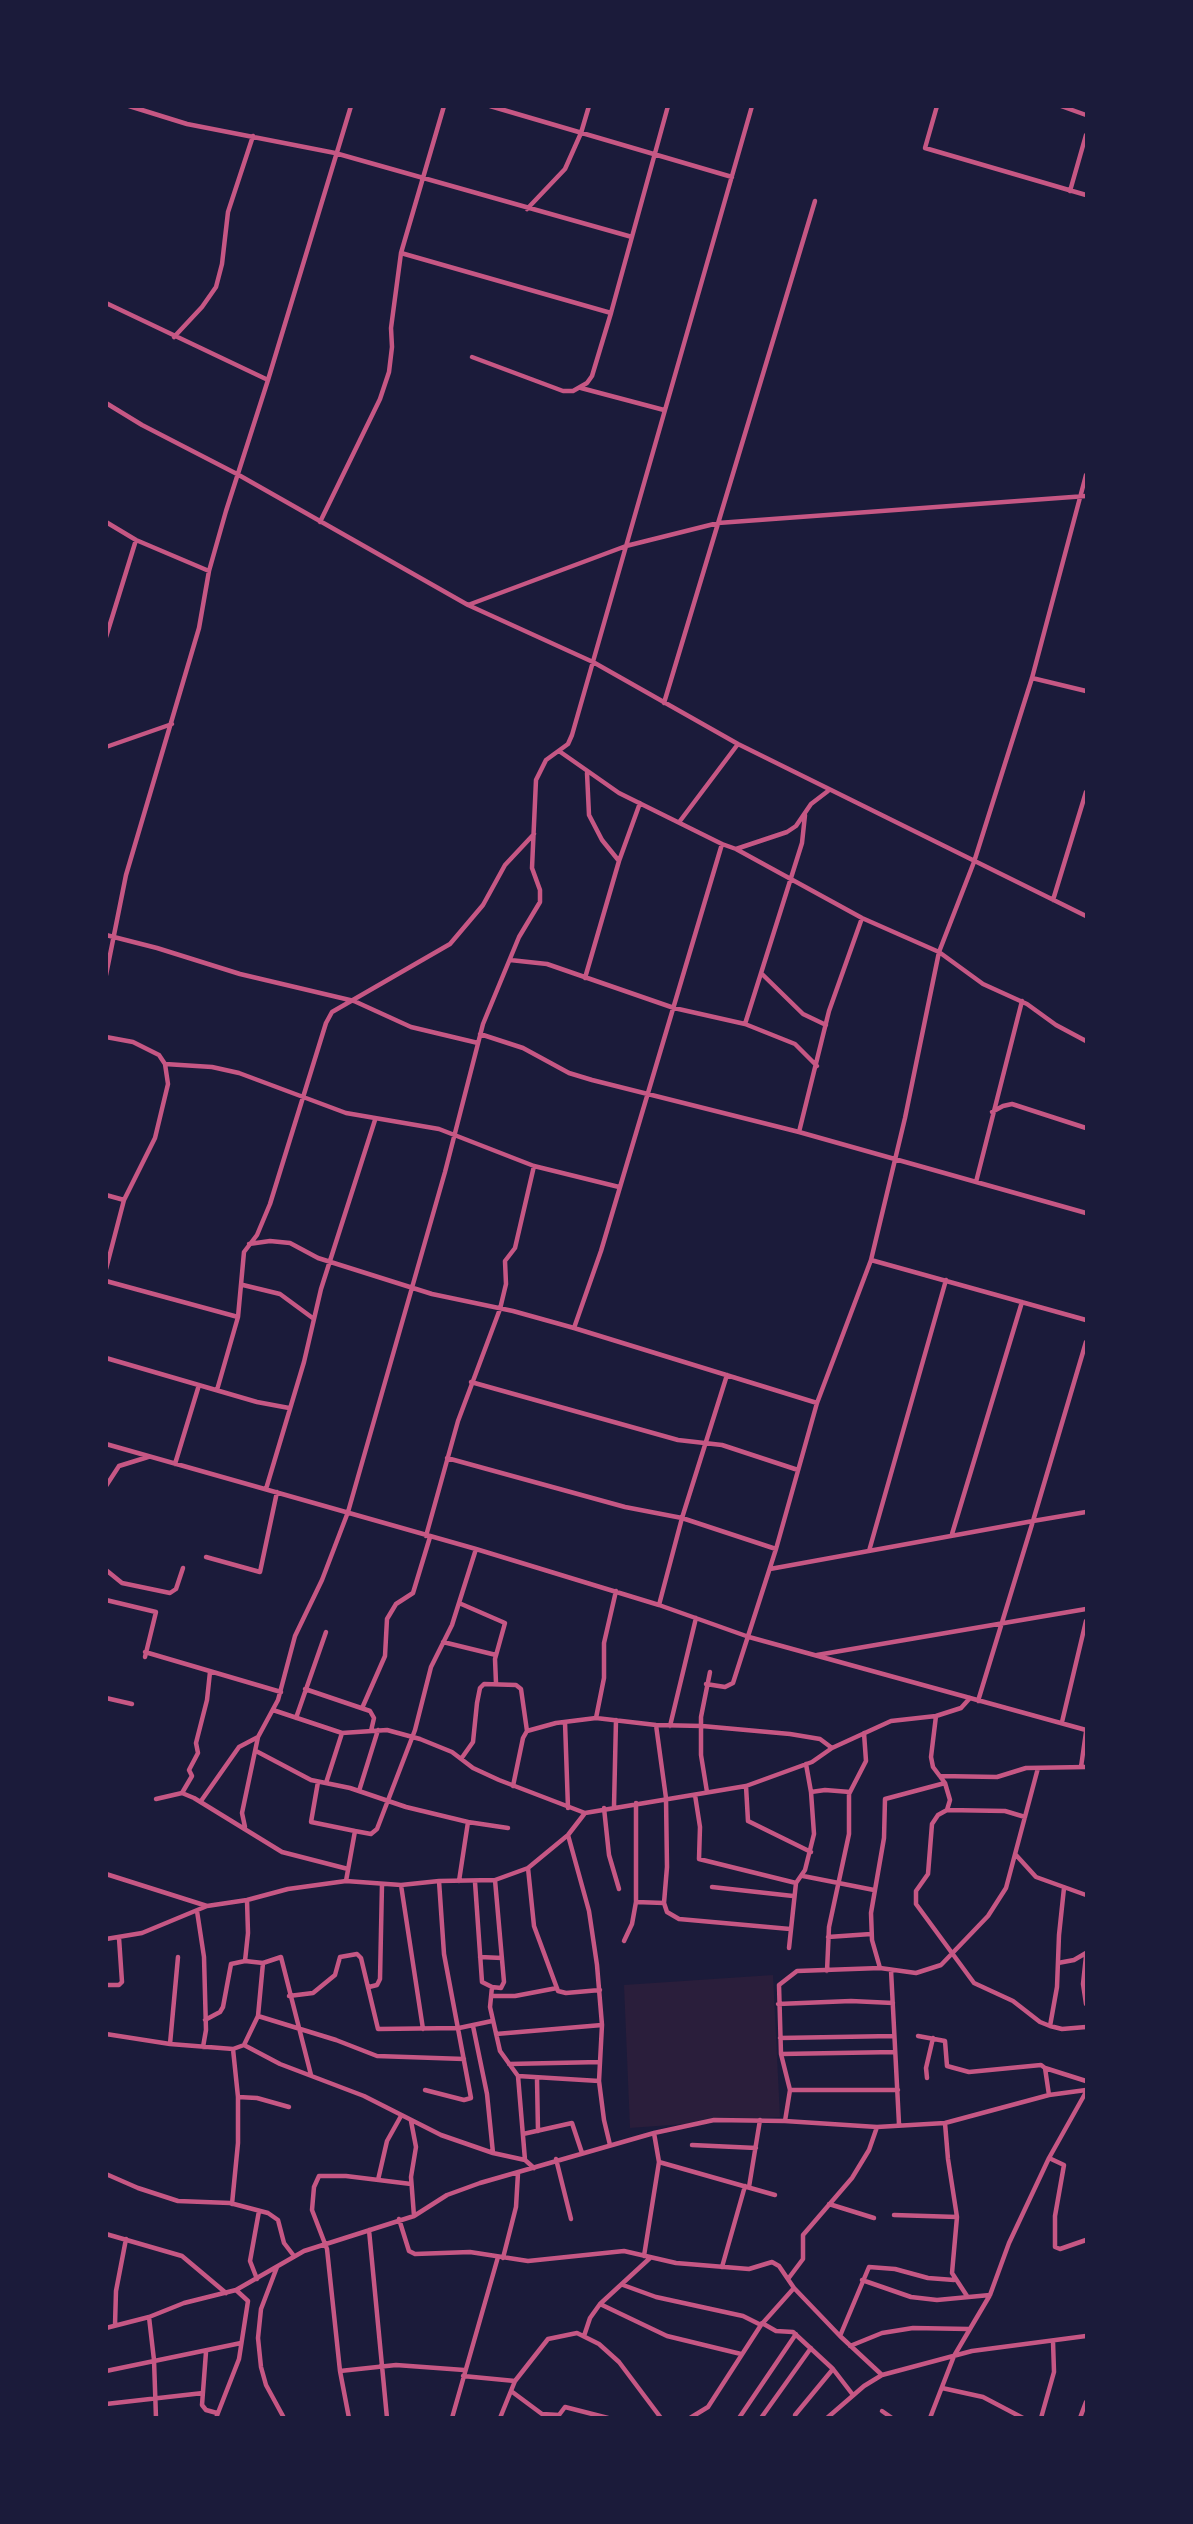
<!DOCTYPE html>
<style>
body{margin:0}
#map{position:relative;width:1193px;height:2524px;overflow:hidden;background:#1b1b3a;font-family:Montserrat,sans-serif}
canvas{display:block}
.frame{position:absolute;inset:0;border:108px solid #1b1b3a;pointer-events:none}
</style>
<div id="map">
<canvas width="1193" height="2524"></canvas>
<div class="frame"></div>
</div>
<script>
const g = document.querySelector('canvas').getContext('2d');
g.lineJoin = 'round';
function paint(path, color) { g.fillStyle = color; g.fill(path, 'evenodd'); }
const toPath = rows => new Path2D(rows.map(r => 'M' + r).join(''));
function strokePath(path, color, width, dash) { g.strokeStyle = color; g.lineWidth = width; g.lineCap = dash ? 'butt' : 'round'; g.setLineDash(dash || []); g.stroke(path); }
paint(toPath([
 [773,1975,780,2117,630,2128,624,1985]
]), '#2a1e3b');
strokePath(toPath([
 [129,106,187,124,335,153,632,237],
 [490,106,732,177],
 [937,106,925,148,1086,195],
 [1061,106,1086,115],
 [1070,191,1086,135],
 [527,209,565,169,581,133,589,106],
 [401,253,611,313],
 [106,303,268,380],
 [174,337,202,307,216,287,222,264,228,212,253,136],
 [472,357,563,391,573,391,587,383,592,376,611,313,668,106],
 [581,388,664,410],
 [106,403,142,425,237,474,468,605,593,662,738,744,1086,916],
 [106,522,136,540,209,571],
 [320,522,380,399,389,372,392,347,391,328,401,253,444,106],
 [468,605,626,546,718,523,1086,496],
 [106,637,136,540],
 [1032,678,1086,691],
 [664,703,815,201],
 [106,747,172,724],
 [559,751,619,793,722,844,736,849,862,918,939,952,983,984,1027,1004,1056,1025,1086,1041],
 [587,773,589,815,602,840,619,861],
 [680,821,738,744],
 [722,844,601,1251,574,1328,817,1403],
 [736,849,787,832,796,826,811,804,828,791],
 [1053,900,1086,792],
 [106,935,157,948,240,974,354,1001,411,1027,478,1043],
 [510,960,547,964,674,1008,745,1024,795,1044,817,1066],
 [762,974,803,1014,826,1025],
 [106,975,126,875,199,628,209,571,226,511,268,380,351,106],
 [585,978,619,861,640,803],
 [745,1024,802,843,805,815],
 [480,1034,523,1048,569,1073,592,1080,799,1132,1086,1213],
 [106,1037,133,1042,159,1055,165,1064,168,1084,155,1138,124,1200,106,1269],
 [165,1064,212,1067,239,1073,346,1113,439,1129,534,1166,619,1187],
 [992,1112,1003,1106,1012,1104,1086,1128],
 [799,1132,829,1011,862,918],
 [976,1182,1022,1001],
 [106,1195,124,1200],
 [249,1244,270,1241,290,1243,318,1258,432,1294,513,1311,574,1328],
 [871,1260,1086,1320],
 [106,1281,238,1317],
 [243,1285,280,1294,314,1319],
 [1086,1342,1033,1521,1086,1512],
 [106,1358,257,1402,289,1408],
 [471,1382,678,1440,722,1445,798,1470],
 [217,1390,238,1317,244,1252,257,1235,270,1204,326,1023,332,1012,450,944,483,905,505,865,534,834],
 [106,1444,476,1549,659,1605,749,1637,1086,1730],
 [447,1458,625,1507,682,1518,776,1549],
 [175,1464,199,1385],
 [106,1486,119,1466,148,1457],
 [266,1489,304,1362,321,1289,375,1120],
 [952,1534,1022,1302],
 [426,1536,458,1421,500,1309,506,1284,505,1261,515,1248,534,1166],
 [869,1551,946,1280],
 [206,1557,260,1572,277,1492],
 [770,1569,1033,1521,978,1701],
 [106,1570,122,1583,170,1593,176,1589,183,1568],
 [106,1600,156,1612,145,1657],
 [459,1603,505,1623,495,1659,496,1683],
 [659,1605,682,1518,727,1375],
 [443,1642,496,1655],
 [145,1652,281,1692],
 [817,1655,1086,1609],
 [706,1684,725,1687,733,1683,776,1549,817,1403,871,1260,905,1118,939,952,974,862,1032,678,1086,475],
 [305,1689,370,1711,374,1718,371,1731],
 [106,1698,132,1704],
 [363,1706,385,1656,387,1619,396,1604,413,1593,430,1537],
 [273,1710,342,1733,387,1730,420,1739,452,1752,473,1768,499,1780,585,1813],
 [936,1716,931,1757,933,1767,945,1783,950,1800,947,1810,938,1815,932,1824,928,1874,916,1891,916,1904,974,1983,1013,2001,1040,2022,1050,2026,1062,2029,1086,2027],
 [296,1718,326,1632],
 [596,1718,604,1678,604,1643,616,1591],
 [565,1722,568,1808],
 [1062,1722,1086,1621],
 [656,1725,666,1798,667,1867,664,1903,667,1912,679,1919,790,1929],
 [670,1726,696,1618],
 [256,1751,311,1780,350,1788,406,1807,468,1822,459,1881],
 [461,1759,473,1742,477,1703,480,1688,484,1684,516,1685,521,1689,527,1731],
 [1081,1767,1086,1732],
 [940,1776,997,1777,1026,1768,1086,1767],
 [318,1782,311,1822,355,1831],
 [326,1783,342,1733],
 [513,1786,523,1738,527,1731,556,1723,596,1718,656,1725,702,1726,790,1734,820,1739,832,1748],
 [746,1786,748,1821,811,1852],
 [359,1791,378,1730],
 [707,1792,701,1755,701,1717,710,1672],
 [811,1792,825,1790,850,1792],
 [182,1793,192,1776,189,1770,198,1753,196,1743,207,1700,210,1672],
 [695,1795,700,1827,699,1859,796,1883],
 [156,1799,182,1793,194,1798,282,1852,348,1869],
 [201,1801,239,1747,258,1737],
 [614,1806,616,1720],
 [604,1808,609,1855,619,1889],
 [947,1810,1005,1811,1025,1817],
 [468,1822,508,1828],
 [245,1827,242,1813,258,1737,278,1700,295,1636,322,1580,348,1512,445,1172,483,1024,519,937,540,902,540,890,532,868,536,780,546,760,568,744,572,735,752,106],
 [568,1835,589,1911,597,1965,602,2025,599,2081,604,2120,610,2145],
 [1016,1855,1036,1877,1086,1895],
 [528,1868,534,1926,558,1991,566,1993,600,1990],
 [106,1874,207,1906],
 [803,1876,874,1890],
 [495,1880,504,1982,501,1988,492,1987,490,2007,500,2051,518,2076,525,2160],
 [346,1881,355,1831,371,1834,377,1829,415,1730,431,1667,452,1625,476,1549],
 [475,1882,482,1982,492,1987],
 [401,1885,423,2029],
 [712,1887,793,1896],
 [636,1902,664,1903],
 [197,1911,204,1957,206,2030,203,2047],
 [828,1937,871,1934],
 [106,1939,142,1933,207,1906,247,1900,288,1889,346,1881,401,1885,439,1881,495,1880,528,1868,568,1835,585,1813,746,1786,812,1762,832,1748,891,1721,936,1716,961,1708,970,1698],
 [624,1941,632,1924,636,1902,636,1803],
 [789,1948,796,1883,805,1870,814,1834,811,1792,806,1764],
 [1086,1956,1083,1984,1086,2004],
 [480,1957,502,1958],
 [245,1961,248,1933,247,1900],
 [1058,1963,1074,1960,1086,1953],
 [880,1968,872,1940,871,1913,884,1838,885,1799,945,1783],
 [891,1970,899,2124],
 [827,1971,829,1927,849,1834,849,1794,866,1761,864,1733],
 [106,1985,119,1985,122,1982,119,1938],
 [369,1987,377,1985,380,1979,382,1884],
 [289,1996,313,1993,335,1975,340,1957,357,1954,361,1958,378,2029,459,2028,492,2021],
 [493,1996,515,1996,557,1988],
 [778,2004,851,2001,893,2003],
 [258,2016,336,2040,377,2056,464,2059],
 [205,2020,220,2012,223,2007,231,1964,245,1961,263,1963,281,1957,311,2075],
 [473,2026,487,2094,493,2153],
 [1050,2026,1057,1987,1059,1935,1064,1888],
 [106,2034,170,2044,233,2049,244,2045,280,2064,364,2096,441,2135,493,2153,525,2160,534,2168],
 [496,2034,602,2025],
 [918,2036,945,2041,947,2066,969,2072,1041,2065,1045,2068,1049,2095],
 [780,2038,893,2036],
 [170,2044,178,1957],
 [244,2045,258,2016,263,1963],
 [781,2054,895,2052],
 [509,2064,600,2062],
 [1045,2068,1086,2081],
 [518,2076,599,2081],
 [927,2078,926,2068,933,2038],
 [537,2079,538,2131],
 [425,2090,464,2100,471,2098,444,1954,439,1881],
 [790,2090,898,2090],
 [238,2097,257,2098,289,2107],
 [411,2121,416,2147,411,2177,414,2216],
 [785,2121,790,2090,781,2054,779,1985,797,1971,880,1968,916,1973,941,1965,988,1916,1006,1888,1038,1768],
 [945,2123,948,2159,957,2217,952,2273,967,2296],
 [654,2133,714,2120,785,2121,877,2127,945,2123,1049,2095,1086,2090],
 [523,2134,572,2123,582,2153],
 [692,2145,756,2148],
 [1049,2158,1064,2165,1055,2216,1055,2247,1060,2249,1086,2240],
 [556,2159,571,2219],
 [659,2162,775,2195],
 [106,2174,138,2188,178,2201,230,2203,268,2213,278,2220,284,2243,294,2256],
 [378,2180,387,2141,401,2116],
 [749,2187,760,2120],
 [232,2204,238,2143,238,2097,233,2049],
 [829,2204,874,2218],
 [894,2215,957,2217],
 [399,2219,409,2251,415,2254,470,2252,528,2261,624,2251,676,2263,749,2269,772,2262,779,2266,794,2288,840,2336,882,2375],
 [369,2230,387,2418],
 [106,2234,182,2256,226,2293],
 [503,2258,516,2207,518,2173],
 [277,2267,261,2309,258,2338,261,2367,266,2385,284,2418],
 [722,2267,745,2186],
 [257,2279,250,2261,259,2211],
 [788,2279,803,2259,803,2235,852,2178,869,2150,877,2127],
 [862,2280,911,2297,937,2300,990,2295],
 [623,2285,656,2297,743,2316,761,2325],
 [600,2304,667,2336,741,2354],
 [149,2317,154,2360,156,2418],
 [762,2323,776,2331,793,2332,833,2369,853,2395],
 [115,2325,116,2291,126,2239],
 [106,2328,149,2317,184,2303,236,2290,304,2251,414,2216,447,2195,480,2183,654,2133,659,2162,644,2256],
 [584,2336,590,2318,600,2304,650,2258],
 [840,2336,869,2267,895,2269,928,2278,954,2280],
 [850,2346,882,2333,913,2328,969,2329],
 [206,2352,202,2405,206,2410,217,2413],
 [106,2371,241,2343],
 [340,2371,396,2365,464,2370],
 [463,2376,515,2381],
 [942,2388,983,2397,1023,2418],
 [511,2391,542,2414,559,2415,565,2407,608,2418],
 [106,2404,203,2393],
 [882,2411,892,2418],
 [795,2415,833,2369],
 [216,2418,239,2359,248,2301,236,2290],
 [349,2418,340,2371,327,2249,312,2210,314,2187,319,2176,346,2176,411,2184],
 [452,2418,498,2257],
 [500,2418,515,2381,548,2339,577,2333,599,2344,619,2362,661,2418],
 [690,2418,708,2407,761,2325,794,2288],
 [739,2418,796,2334],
 [761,2418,811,2348],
 [827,2418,864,2386,882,2375,972,2351,1086,2336],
 [930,2418,954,2356,990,2295,1009,2243,1049,2158,1086,2092],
 [1041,2418,1054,2372,1053,2341],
 [1080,2418,1086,2402]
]), '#c65784', 4.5);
</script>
